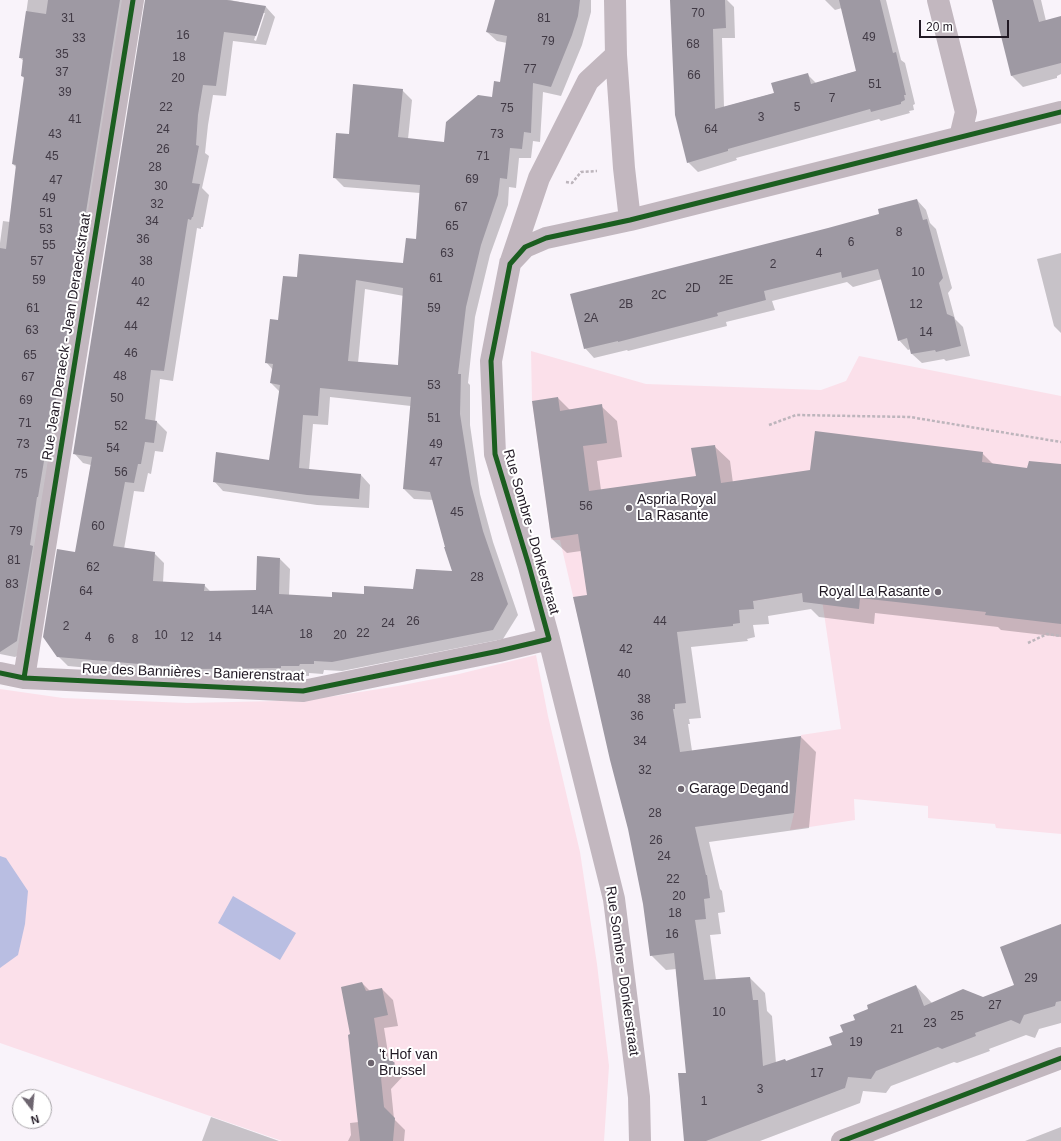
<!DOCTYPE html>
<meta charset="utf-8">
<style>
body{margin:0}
#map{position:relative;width:1061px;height:1141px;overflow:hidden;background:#f9f3fa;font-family:Arial,sans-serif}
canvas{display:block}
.north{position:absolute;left:12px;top:1089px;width:40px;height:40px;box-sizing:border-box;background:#fff;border:1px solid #a6a3a7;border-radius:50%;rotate:164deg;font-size:11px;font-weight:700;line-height:16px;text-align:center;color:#211924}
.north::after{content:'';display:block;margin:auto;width:14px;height:18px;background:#6d656f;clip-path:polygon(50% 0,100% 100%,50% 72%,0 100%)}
.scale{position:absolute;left:919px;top:20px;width:90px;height:18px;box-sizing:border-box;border:2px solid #211924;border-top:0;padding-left:5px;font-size:12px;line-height:14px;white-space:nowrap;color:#211924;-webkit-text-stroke:3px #fff;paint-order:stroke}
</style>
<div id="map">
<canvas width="1061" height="1141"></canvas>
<div class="north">N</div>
<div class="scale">20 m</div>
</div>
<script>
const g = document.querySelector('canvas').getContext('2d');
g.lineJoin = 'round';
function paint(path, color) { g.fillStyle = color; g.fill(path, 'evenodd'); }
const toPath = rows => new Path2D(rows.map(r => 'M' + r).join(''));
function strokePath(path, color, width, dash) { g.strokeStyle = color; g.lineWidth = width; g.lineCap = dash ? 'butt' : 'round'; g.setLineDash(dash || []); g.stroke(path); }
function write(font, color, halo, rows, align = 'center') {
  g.font = font + ' Arial,sans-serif'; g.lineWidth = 4; g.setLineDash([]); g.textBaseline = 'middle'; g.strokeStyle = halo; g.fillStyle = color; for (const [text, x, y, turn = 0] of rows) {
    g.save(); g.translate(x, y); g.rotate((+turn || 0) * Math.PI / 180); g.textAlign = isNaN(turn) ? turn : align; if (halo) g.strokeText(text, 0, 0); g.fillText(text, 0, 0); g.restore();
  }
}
paint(toPath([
 [531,351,646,384,821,390,846,381,859,356,1061,396,1061,834,996,828,995,824,928,818,928,806,854,799,855,820,790,830,794,813,801,735,841,729,821,593,802,593,753,601,579,622,560,540,551,540,551,538,532,401],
 [536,655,548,716,580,852,597,964,609,1066,604,1141,282,1141,0,1043,0,689,63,698,187,703,277,701,335,696,398,686,459,674]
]), '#fbe0ea');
paint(toPath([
 [0,856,6,858,28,891,25,924,18,955,0,968],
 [233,896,296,933,280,960,218,923]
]), '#b9bee2');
paint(toPath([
 [28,0,124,0,26,650,15,657,0,654,0,243,3,221,10,222,17,168,13,164,25,79,22,76,24,61,20,58],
 [146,0,230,0,266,7,275,17,266,45,233,41,226,96,213,95,208,125,205,153,209,156,202,188,209,195,203,227,201,227,201,229,197,228,173,381,160,379,155,422,157,422,167,432,163,452,155,451,151,474,148,473,144,492,134,491,124,549,154,553,164,563,163,583,204,585,211,592,257,591,280,559,290,569,289,596,333,598,414,590,453,572,434,500,414,499,404,489,411,406,330,397,328,425,313,424,309,470,361,475,370,485,369,508,317,505,223,491,214,481,270,461,280,392,271,383,273,370,266,362,279,321,298,279,404,264,417,240,420,193,344,187,334,177,350,135,402,90,412,100,408,139,445,143,493,98,501,83,507,43,497,41,487,32,496,0,591,0,591,12,582,45,561,96,543,92,540,142,533,141,531,158,519,158,516,188,509,187,508,205,490,255,475,317,468,383,470,385,470,425,480,494,493,542,518,615,503,639,342,671,324,670,323,674,309,673,309,676,290,675,290,677,208,679,68,666,58,656,91,465,83,463,74,453],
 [263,13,265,13,256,41,254,40],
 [365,289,404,296,398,366,358,363],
 [672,0,727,0,734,7,735,38,722,38,724,107,775,93,807,74,816,83,857,71,842,8,835,10,825,0,886,0,901,60,905,63,915,104,913,105,914,110,909,111,910,113,881,121,879,119,736,158,737,160,698,172,688,162],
 [993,0,1041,0,1046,21,1061,17,1061,74,1057,76,1057,78,1023,87,1012,76],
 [917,200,926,210,930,223,936,229,952,288,948,293,955,319,963,327,970,356,946,361,944,359,922,363,912,354,911,349,908,350,899,340,882,279,853,287,847,282,772,301,775,310,726,322,727,326,628,351,627,350,594,358,585,348,880,214],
 [1061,253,1061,333,1054,326,1037,259],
 [558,398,570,410,601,406,617,421,622,457,597,461,601,490,697,477,714,446,730,461,733,483,982,453,994,465,1028,469,1061,465,1061,637,1001,630,998,627,875,613,874,624,819,617,811,609,768,616,769,624,753,625,755,637,747,639,748,641,691,647,701,718,689,719,690,724,688,724,692,751,801,737,816,752,809,828,709,842,720,889,722,891,725,912,718,913,721,934,710,935,716,980,750,978,765,993,767,1011,772,1016,776,1063,785,1060,787,1062,833,1045,856,1021,916,986,932,1003,983,998,1015,986,1061,925,1061,1023,1039,1029,1035,1038,1026,1035,989,1049,990,1051,957,1063,954,1062,891,1086,886,1093,863,1091,860,1103,760,1141,688,1141,687,1074,676,969,666,970,651,955,644,904,588,596,581,551,567,553,551,538],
 [362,983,370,991,382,989,393,1000,398,1026,384,1028,389,1059,405,1074,391,1089,394,1119,405,1130,404,1141,348,1141,351,1135,350,1123,359,1122,352,1035],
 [211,1117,279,1141,202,1141],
 [1061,1127,1061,1141,1025,1141]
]), '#0003');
paint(toPath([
 [48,0,120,0,48,449,46,449,38,497,37,497,30,545,33,546,17,641,0,652,0,248,6,249,16,165,12,164,24,77,21,76,23,58,19,58,26,11,46,14],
 [145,0,227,0,266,6,256,36,224,32,216,86,203,85,198,115,196,145,199,146,192,183,200,184,193,217,192,217,191,220,188,219,164,371,151,370,145,419,157,421,154,443,145,442,141,464,138,464,134,483,125,482,113,546,155,552,153,581,205,584,204,591,256,590,257,556,280,558,279,594,332,597,332,592,364,594,364,586,413,589,416,569,452,571,444,547,445,547,430,492,403,489,411,397,320,388,318,416,303,415,299,468,361,474,359,499,307,495,213,482,216,452,269,460,280,385,270,383,273,364,265,363,270,319,278,320,283,276,297,277,299,254,403,263,406,238,416,239,420,185,333,178,336,133,349,134,353,84,403,89,398,137,444,142,446,122,478,95,492,97,494,81,500,82,507,36,486,32,495,0,580,0,578,16,572,35,551,87,533,83,531,133,524,132,522,149,510,148,507,179,500,178,498,195,481,245,466,307,458,374,461,374,460,414,471,484,483,531,508,604,493,630,332,662,314,661,314,664,300,664,299,666,281,666,281,668,198,669,57,657,43,637,57,549,75,552,92,457,73,454],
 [356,280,403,288,398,365,348,361],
 [670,0,725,0,726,28,713,29,715,109,774,93,771,83,808,73,811,84,856,71,839,0,880,0,893,53,896,52,906,95,904,95,905,100,901,102,901,104,871,112,870,109,728,149,728,151,687,163,675,115],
 [992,0,1033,0,1039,22,1061,16,1061,63,1011,76],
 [917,199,923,220,927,219,943,278,939,283,947,314,954,317,961,346,936,352,935,350,911,354,907,338,898,341,878,269,842,278,841,272,764,291,766,300,717,313,718,316,618,342,618,341,584,349,570,294,828,228,879,214,878,209],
 [558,397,560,411,602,404,607,443,583,446,589,491,696,476,691,448,715,445,721,483,810,470,815,431,983,452,982,462,1027,468,1029,461,1061,464,1061,624,985,615,986,612,860,598,859,609,803,602,802,593,753,601,754,609,739,610,740,623,733,624,733,626,677,632,686,703,675,704,675,709,673,709,680,752,801,736,794,813,695,827,706,875,707,875,710,898,704,899,706,919,695,920,704,980,750,977,753,1000,758,1000,763,1066,785,1059,786,1061,832,1045,829,1037,843,1032,840,1025,855,1020,853,1015,868,1009,867,1005,916,985,924,1006,963,989,983,997,1014,985,1000,947,1061,924,1061,1001,1056,1002,1055,1006,1024,1015,1020,1024,1011,1020,975,1033,976,1036,942,1049,938,1047,876,1071,871,1079,848,1077,845,1088,706,1141,684,1141,678,1073,686,1073,674,953,650,956,643,904,628,829,610,760,573,597,587,595,578,534,551,538,532,401],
 [362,982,366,991,382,988,388,1015,374,1018,379,1051,395,1063,381,1078,384,1107,395,1118,393,1141,360,1141,348,1035,350,1034,341,987]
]), '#9e99a3');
strokePath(toPath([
 [566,182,572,183,581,172,597,171],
 [769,425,796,415,910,417,1061,442],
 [1028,643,1047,634,1061,636]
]), '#bdb5bc', 2.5, [3, 2]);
strokePath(toPath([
 [615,0,616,55,624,168,630,220],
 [938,0,966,112,960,137],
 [616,55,588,81,539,178,510,264,491,361,495,454,529,566,549,639,614,899,639,1097,640,1141],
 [510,263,525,247,546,238,630,220,1061,112],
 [0,673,24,678,303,691,499,651,549,639],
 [24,678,133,0],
 [842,1141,1061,1058]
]), '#c2b7bf', 22);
strokePath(toPath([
 [0,673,24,678,303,691,499,651,549,639,529,566,495,454,491,361,510,264,525,247,546,238,630,220,1061,112],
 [24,678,133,0],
 [842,1141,1061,1058]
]), '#1b5e20', 5);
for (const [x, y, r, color] of [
 [629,508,4,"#6d656f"],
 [938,592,4,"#6d656f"],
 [681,789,4,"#6d656f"],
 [371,1063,4,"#6d656f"]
]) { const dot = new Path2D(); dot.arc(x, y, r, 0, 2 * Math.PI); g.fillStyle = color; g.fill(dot); strokePath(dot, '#fff', 1.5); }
write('12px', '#403944', null, [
 ["70",698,14],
 ["31",68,19],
 ["81",544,19],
 ["16",183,36],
 ["49",869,38],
 ["33",79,39],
 ["79",548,42],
 ["68",693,45],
 ["35",62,55],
 ["18",179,58],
 ["77",530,70],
 ["37",62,73],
 ["66",694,76],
 ["20",178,79],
 ["51",875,85],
 ["39",65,93],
 ["7",832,99],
 ["22",166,108],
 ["5",797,108],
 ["75",507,109],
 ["3",761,118],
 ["41",75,120],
 ["24",163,130],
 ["64",711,130],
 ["43",55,135],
 ["73",497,135],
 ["26",163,150],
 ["45",52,157],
 ["71",483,157],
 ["28",155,168],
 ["69",472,180],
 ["47",56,181],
 ["30",161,187],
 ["49",49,199],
 ["32",157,205],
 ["67",461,208],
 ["51",46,214],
 ["34",152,222],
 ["65",452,227],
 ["53",46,230],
 ["8",899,233],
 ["36",143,240],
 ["6",851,243],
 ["55",49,246],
 ["63",447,254],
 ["4",819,254],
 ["57",37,262],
 ["38",146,262],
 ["2",773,265],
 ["10",918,273],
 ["61",436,279],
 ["59",39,281],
 ["2E",726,281],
 ["40",138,283],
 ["2D",693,289],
 ["2C",659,296],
 ["42",143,303],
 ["2B",626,305],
 ["12",916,305],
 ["61",33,309],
 ["59",434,309],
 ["2A",591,319],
 ["44",131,327],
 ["63",32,331],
 ["14",926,333],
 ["46",131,354],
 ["65",30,356],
 ["48",120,377],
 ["67",28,378],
 ["53",434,386],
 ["50",117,399],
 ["69",26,401],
 ["51",434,419],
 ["71",25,424],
 ["52",121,427],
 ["73",23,445],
 ["49",436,445],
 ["54",113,449],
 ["47",436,463],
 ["56",121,473],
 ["75",21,475],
 ["56",586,507],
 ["45",457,513],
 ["60",98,527],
 ["79",16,532],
 ["81",14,561],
 ["62",93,568],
 ["28",477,578],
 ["83",12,585],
 ["64",86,592],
 ["14A",262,611],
 ["26",413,622],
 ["44",660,622],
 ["24",388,624],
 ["2",66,627],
 ["22",363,634],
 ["18",306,635],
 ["10",161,636],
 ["20",340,636],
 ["4",88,638],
 ["12",187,638],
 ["14",215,638],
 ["6",111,640],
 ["8",135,640],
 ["42",626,650],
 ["40",624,675],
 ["38",644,700],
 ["36",637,717],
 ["34",640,742],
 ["32",645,771],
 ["28",655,814],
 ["26",656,841],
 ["24",664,857],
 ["22",673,880],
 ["20",679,897],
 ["18",675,914],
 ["16",672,935],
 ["29",1031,979],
 ["27",995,1006],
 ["10",719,1013],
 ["25",957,1017],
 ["23",930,1024],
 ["21",897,1030],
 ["19",856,1043],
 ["17",817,1074],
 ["3",760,1090],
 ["1",704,1102]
]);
write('14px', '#211924', '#fff', [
 ["Rue Jean Deraeck - Jean Deraeckstraat",67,337,-81],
 ["Rue Sombre - Donkerstraat",531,532,74],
 ["Rue des Bannières - Banierenstraat",193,673,2],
 ["Rue Sombre - Donkerstraat",622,971,82]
]);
write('14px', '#211924', '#fff', [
 ["Aspria Royal",637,500],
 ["La Rasante",637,516],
 ["Royal La Rasante",930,592,"right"],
 ["Garage Degand",689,789],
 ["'t Hof van",379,1055],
 ["Brussel",379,1071]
], 'left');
</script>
